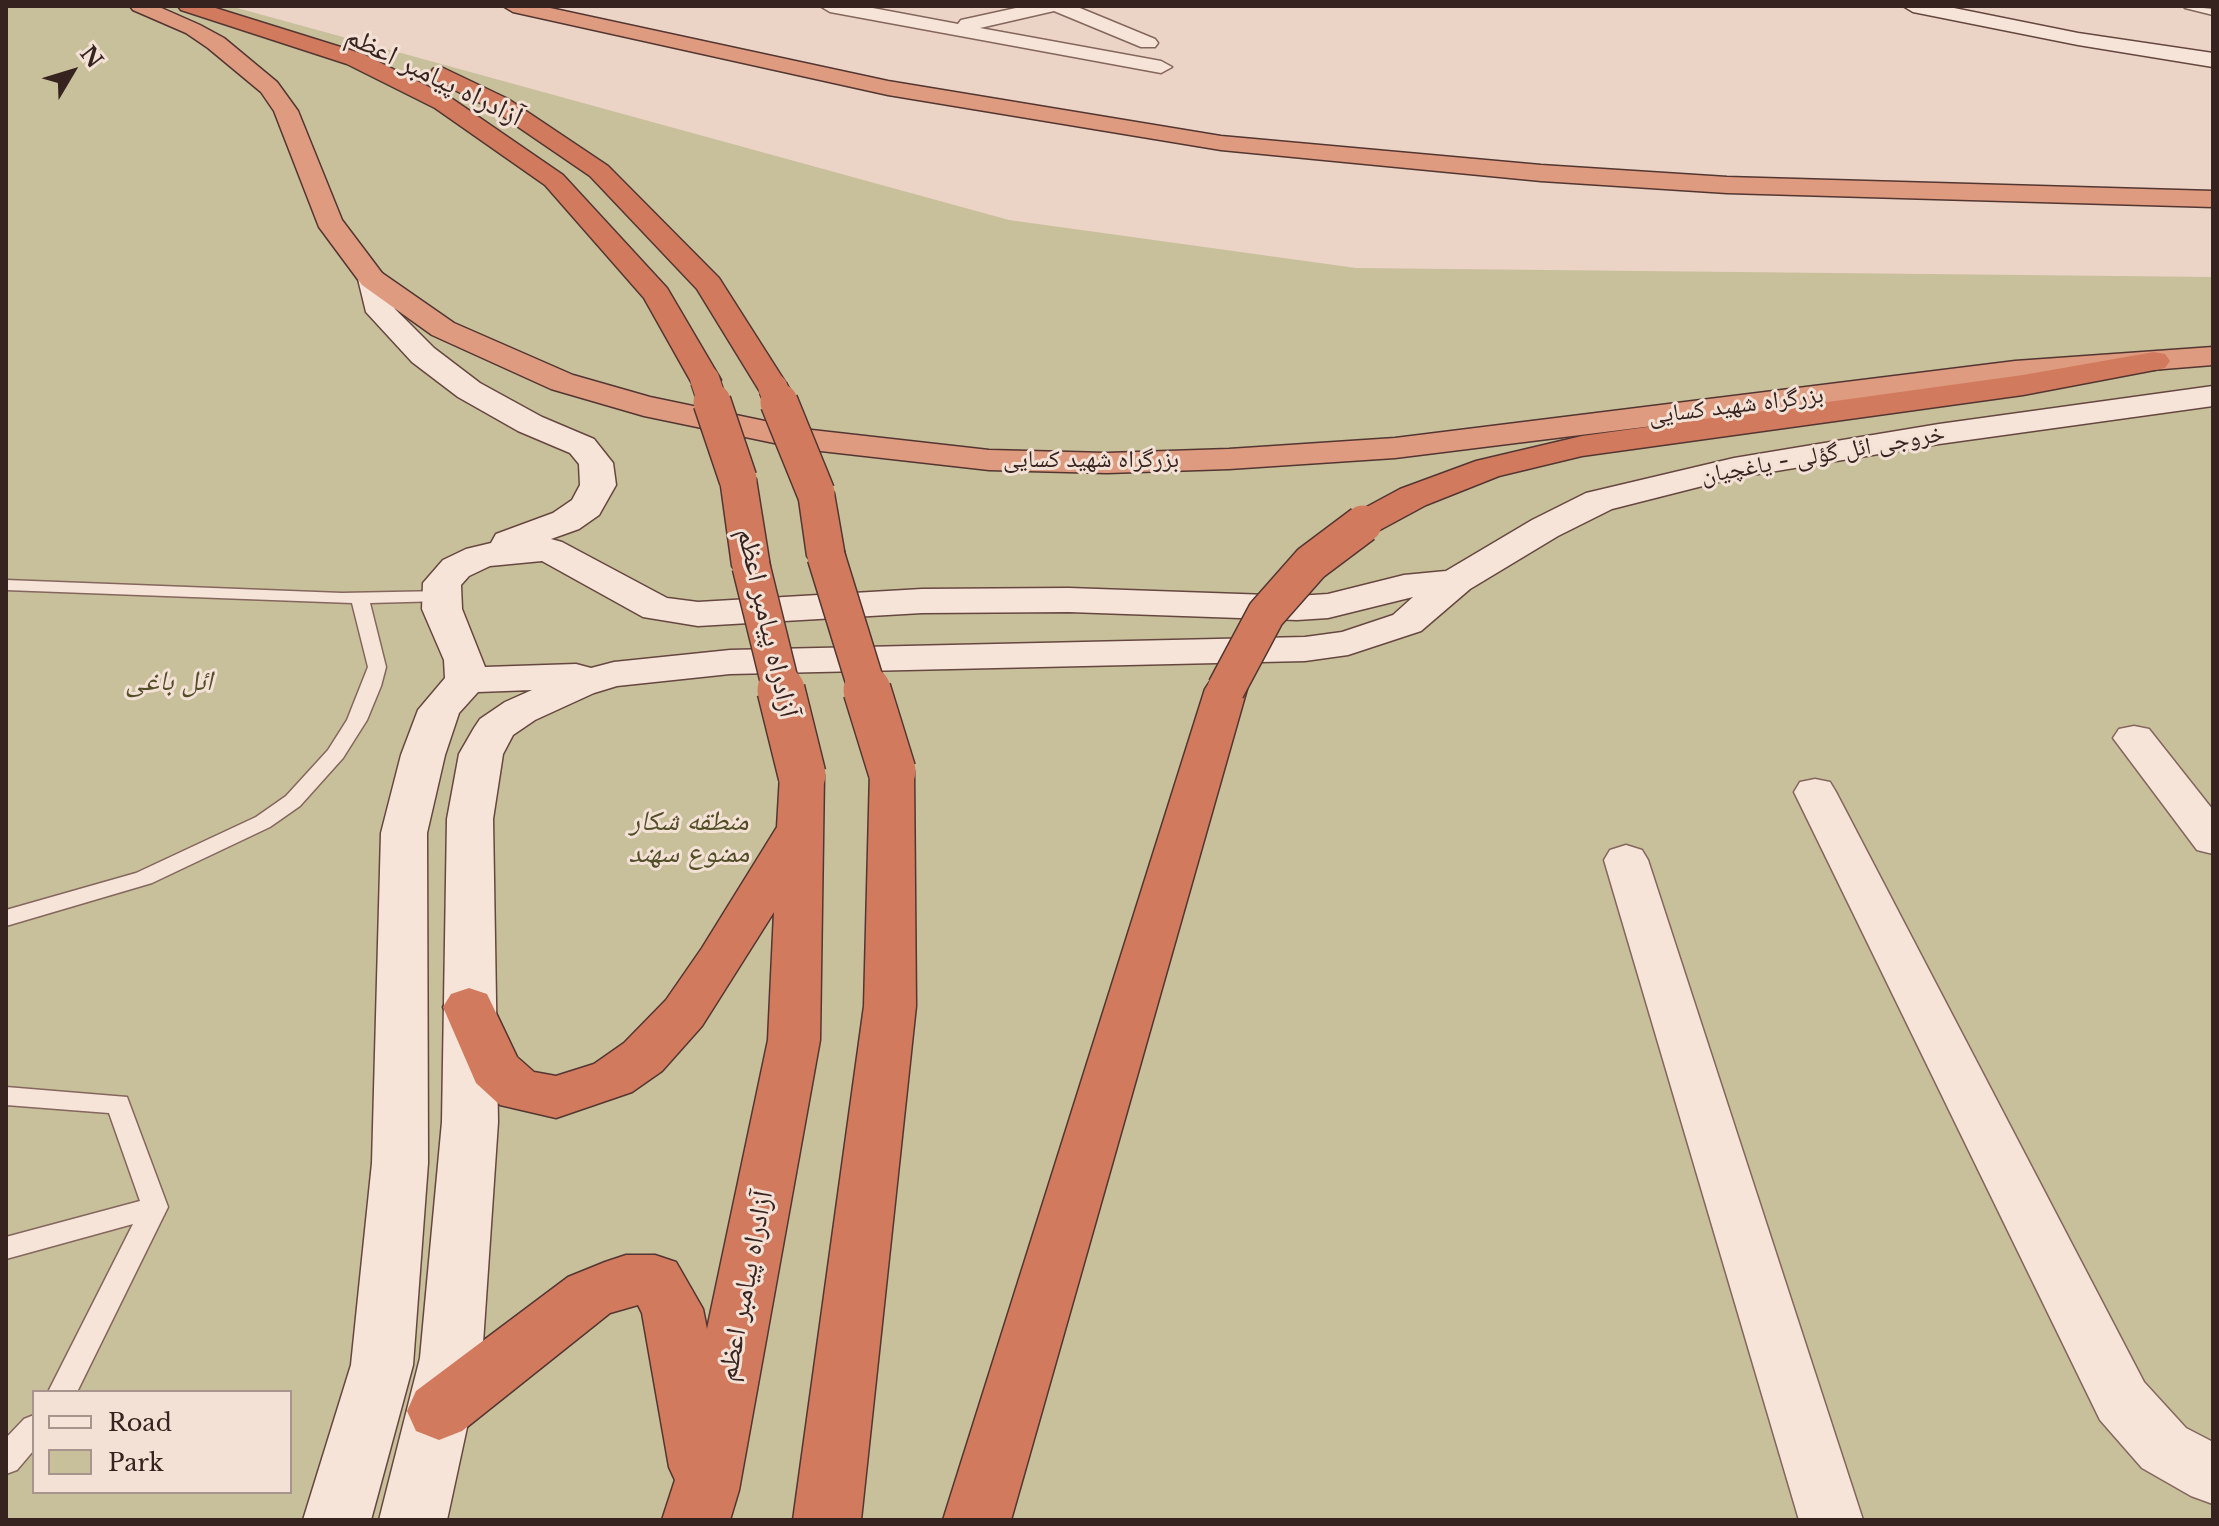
<!DOCTYPE html>
<meta charset="utf-8">
<style>
body{margin:0}
#map{position:relative;width:2219px;height:1526px;overflow:hidden;background:#ebd4c6;font-family:"Libre Baskerville",serif}
canvas{display:block}
.frame{position:absolute;inset:0;border:8px solid #362320;pointer-events:none}
.legend{position:absolute;left:32px;top:1390px;width:260px;height:104px;box-sizing:border-box;background:#f3e1d5;border:2px solid #a7958d;margin:0;padding:10px 14px;list-style:none;font-size:24px;color:#362320}
.legend li{display:flex;align-items:center;gap:16px;height:40px}
.legend b{width:40px;border:2px solid #a7958d}
.north{position:absolute;left:32px;top:32px;width:80px;height:80px;-webkit-text-stroke:6px #f3e1d5;paint-order:stroke;rotate:52deg;font-size:22px;font-weight:700;line-height:32px;text-align:center;color:#362320}
.north::after{content:'';display:block;margin:auto;width:28px;height:36px;background:#362320;clip-path:polygon(50% 0,100% 100%,50% 72%,0 100%)}
</style>
<div id="map">
<canvas width="2219" height="1526"></canvas>
<div class="frame"></div>
<ul class="legend">
<li><b style="height:10px;background:#f6e4d9"></b>Road</li>
<li><b style="height:22px;background:#c8bf9b"></b>Park</li>
</ul>
<div class="north">N</div>
</div>
<script>
const g = document.querySelector('canvas').getContext('2d');
g.lineJoin = 'round';
function paint(path, color) { g.fillStyle = color; g.fill(path, 'evenodd'); }
const toPath = rows => new Path2D(rows.map(r => 'M' + r).join(''));
function strokePath(path, color, width, dash) { g.strokeStyle = color; g.lineWidth = width; g.lineCap = dash ? 'butt' : 'round'; g.setLineDash(dash || []); g.stroke(path); }
function write(font, color, halo, rows, align = 'center') {
  g.font = font + ' "Libre Baskerville","Noto Naskh Arabic",serif'; g.lineWidth = 6; g.setLineDash([]); g.textBaseline = 'middle'; g.strokeStyle = halo; g.fillStyle = color; for (const [text, x, y, turn = 0] of rows) {
    g.save(); g.translate(x, y); g.rotate((+turn || 0) * Math.PI / 180); g.textAlign = isNaN(turn) ? turn : align; if (halo) g.strokeText(text, 0, 0); g.fillText(text, 0, 0); g.restore();
  }
}
paint(toPath([
 [6,6,230,6,1009,220,1356,268,2213,277,2213,1520,6,1520],
 [34,1392,290,1392,290,1492,34,1492]
]), '#c8bf9b');
const service = toPath([
 [2183,6,2213,9,2213,15,2185,8,2183,6],
 [6,580,342,593,443,591,452,596,443,601,370,603,386,667,381,686,367,720,343,758,300,806,270,827,152,883,6,926,6,910,136,873,256,817,286,796,328,750,347,720,368,667,352,603,6,590,6,580],
 [6,1087,127,1097,168,1207,77,1392,48,1392,133,1224,6,1259,6,1237,140,1201,109,1113,6,1105,6,1087],
 [34,1415,34,1450,17,1470,6,1474,6,1438,24,1419,34,1415]
]);
const minor = toPath([
 [820,6,862,6,958,24,961,20,1025,6,1075,6,1155,39,1158,43,1155,47,1141,47,1054,11,980,28,1161,61,1172,67,1161,73,830,12,820,6],
 [2134,726,2149,729,2213,810,2213,854,2197,850,2113,738,2119,729,2134,726],
 [1815,779,1830,782,1836,792,2144,1382,2186,1428,2213,1442,2213,1504,2191,1496,2142,1468,2100,1420,1794,792,1800,782,1815,779],
 [1626,845,1642,850,1648,860,1863,1520,1799,1520,1604,860,1610,850,1626,845]
]);
const secondary = toPath([
 [1903,6,1944,6,2078,33,2213,53,2213,67,2078,45,1913,12,1903,6],
 [372,270,382,273,395,309,434,348,480,383,542,417,594,439,613,463,616,485,599,515,579,529,551,539,562,542,667,598,698,602,922,589,1069,588,1297,596,1328,594,1404,575,1446,571,1532,520,1586,493,1734,458,1939,424,2213,386,2213,406,1939,444,1734,478,1612,509,1558,536,1470,589,1421,631,1348,655,1305,661,730,674,617,686,594,693,535,720,513,735,503,754,493,819,498,1122,482,1358,447,1520,379,1520,420,1358,442,1122,447,819,459,754,474,728,480,719,505,702,532,690,478,692,459,713,445,755,427,833,428,1163,413,1365,371,1520,303,1520,351,1365,372,1163,381,833,401,755,418,710,445,678,444,660,422,609,423,583,443,560,466,549,491,543,496,534,553,513,572,500,580,485,579,464,570,453,518,431,458,397,412,362,366,312,358,279,362,273,372,270],
 [542,561,643,617,698,626,922,613,1069,612,1297,620,1328,618,1413,597,1393,615,1342,632,1305,637,730,650,614,662,591,668,576,664,485,667,462,609,461,585,469,576,490,566,542,561]
]);
const trunk = toPath([
 [130,6,157,6,200,25,224,38,277,82,298,111,342,220,382,273,454,323,573,375,650,397,803,429,989,450,1107,453,1229,449,1395,438,2015,361,2213,347,2213,365,2015,381,1395,458,1229,469,1107,473,989,470,803,449,644,416,551,389,432,335,362,285,319,227,274,111,261,92,208,48,186,33,133,10,130,6],
 [503,6,541,6,888,81,1221,136,1541,165,1727,177,2213,191,2213,207,1727,193,1541,181,1221,150,888,95,513,12,503,6]
]);
const motorway = toPath([
 [178,6,209,6,363,54,451,98,563,175,667,288,721,380,716,387,705,390,694,387,644,298,545,185,435,108,347,64,181,10,178,6],
 [441,67,508,99,608,166,719,278,789,388,784,395,773,398,762,395,697,289,590,176,492,109,433,79,430,74,433,69,441,67],
 [2154,352,2165,354,2170,361,2165,368,2023,395,1582,456,1499,476,1426,505,1376,532,1363,535,1350,532,1345,524,1350,516,1400,489,1476,461,1582,436,2023,375,2154,352],
 [738,468,750,472,756,479,770,566,764,574,751,577,738,574,732,566,720,479,726,472,738,468],
 [816,482,829,485,834,493,845,556,839,564,826,567,813,564,807,556,798,493,803,485,816,482],
 [1226,676,1241,680,1247,689,1011,1520,943,1520,1205,689,1211,680,1226,676],
 [892,757,908,761,914,771,916,1006,861,1520,793,1520,864,1006,870,771,876,761,892,757],
 [802,761,818,765,824,775,820,1040,739,1490,730,1520,662,1520,675,1480,669,1467,642,1313,638,1305,610,1313,462,1431,439,1440,416,1431,407,1411,416,1391,568,1277,605,1262,626,1255,655,1255,676,1262,703,1309,707,1329,768,1040,774,912,702,1026,662,1071,632,1092,556,1118,500,1105,476,1083,443,1007,451,994,469,988,487,994,517,1057,534,1072,556,1076,594,1064,624,1043,666,1000,702,948,777,827,780,775,786,765,802,761]
]);
strokePath(service, '#84665d', 3);
strokePath(minor, '#84665d', 3);
strokePath(secondary, '#664740', 3);
strokePath(trunk, '#533631', 3);
strokePath(motorway, '#533631', 3);
paint(service, '#f6e4d9');
paint(minor, '#f6e4d9');
paint(secondary, '#f6e4d9');
paint(trunk, '#de9b80');
paint(motorway, '#d27a5e');
const motorwayBridgeFar2 = toPath([
 [705,380,713,404],
 [773,388,780,404]
]);
const motorwayBridgeFar1 = toPath([
 [712,402,738,479],
 [779,402,816,493],
 [826,556,868,692],
 [751,566,782,692],
 [1226,689,1266,614,1311,563,1363,524]
]);
const motorwayBridge = toPath([
 [781,690,802,775],
 [867,690,892,771]
]);
strokePath(motorwayBridgeFar2, '#533631', 31, []);
strokePath(motorwayBridgeFar1, '#533631', 40, []);
strokePath(motorwayBridge, '#533631', 50, []);
strokePath(motorwayBridgeFar2, '#d27a5e', 29);
strokePath(motorwayBridgeFar1, '#d27a5e', 37);
strokePath(motorwayBridge, '#d27a5e', 47);
write('24px', '#362320', '#f3e1d5', [
 ["بزرگراه شهید کسایی",1736,406,-7],
 ["خروجی ائل گؤلی - یاغچیان",1823,455,-10],
 ["بزرگراه شهید کسایی",1091,460]
]);
write('28px', '#362320', '#f3e1d5', [
 ["آزادراه پیامبر اعظم",434,77,26],
 ["آزادراه پیامبر اعظم",767,623,77],
 ["آزادراه پیامبر اعظم",746,1286,-79]
]);
write('italic 28px', '#514e28', '#f3e1d5', [
 ["ائل باغی",169,682],
 ["منطقه شکار",689,822],
 ["ممنوع سهند",689,854]
]);
</script>
